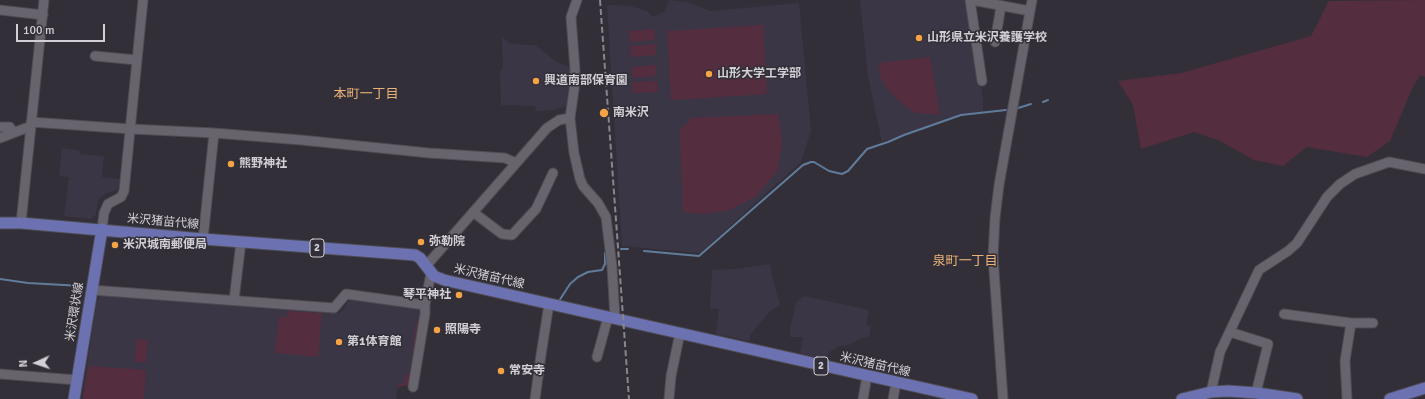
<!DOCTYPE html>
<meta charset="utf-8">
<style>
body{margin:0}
#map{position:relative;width:1425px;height:399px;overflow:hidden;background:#322f38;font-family:Signika,sans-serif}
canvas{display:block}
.north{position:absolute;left:16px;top:343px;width:40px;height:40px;-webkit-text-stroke:3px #322f38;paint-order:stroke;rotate:267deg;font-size:11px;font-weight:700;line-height:16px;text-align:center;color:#d2d0d6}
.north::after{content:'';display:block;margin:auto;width:14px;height:18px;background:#d2d0d6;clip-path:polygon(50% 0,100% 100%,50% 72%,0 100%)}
.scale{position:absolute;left:16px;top:24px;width:89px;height:18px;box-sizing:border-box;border:2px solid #d2d0d6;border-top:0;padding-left:5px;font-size:12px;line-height:14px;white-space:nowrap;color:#d2d0d6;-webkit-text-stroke:3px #322f38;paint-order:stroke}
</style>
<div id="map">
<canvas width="1425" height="399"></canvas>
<div class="north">N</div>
<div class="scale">100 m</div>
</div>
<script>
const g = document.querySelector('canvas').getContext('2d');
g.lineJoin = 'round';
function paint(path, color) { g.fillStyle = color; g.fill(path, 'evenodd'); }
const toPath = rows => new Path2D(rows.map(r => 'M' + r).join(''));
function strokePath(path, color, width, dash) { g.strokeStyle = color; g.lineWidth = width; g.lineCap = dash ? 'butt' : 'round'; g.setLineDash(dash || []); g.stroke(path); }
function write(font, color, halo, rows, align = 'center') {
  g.font = font + ' Signika,"Noto Sans JP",sans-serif'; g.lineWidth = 3; g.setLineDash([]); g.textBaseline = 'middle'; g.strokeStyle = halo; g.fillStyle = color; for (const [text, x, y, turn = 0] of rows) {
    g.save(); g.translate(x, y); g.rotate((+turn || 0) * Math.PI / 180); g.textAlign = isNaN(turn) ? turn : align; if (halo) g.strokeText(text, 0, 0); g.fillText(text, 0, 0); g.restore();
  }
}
paint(toPath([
 [669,0,688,2,710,11,799,3,811,131,801,162,700,253,622,246,607,5,630,6,647,11,653,17,664,12],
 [860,0,967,0,983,99,983,112,961,115,882,142,868,76],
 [502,37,510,43,525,45,535,45,558,63,572,68,572,92,567,106,553,110,537,111,534,106,501,105,500,71,503,68],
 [62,148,80,151,80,154,104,156,102,177,120,179,119,187,116,191,106,193,98,200,96,214,91,219,64,216,69,177,59,176],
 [770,264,773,280,780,305,770,311,750,335,750,341,716,334,719,309,710,309,712,270,736,269],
 [102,293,334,313,340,313,343,310,349,300,421,308,421,310,411,385,399,387,397,390,396,399,82,399,97,300],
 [805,296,869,310,866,325,871,326,869,337,862,338,849,345,839,346,829,352,827,360,800,353,803,337,790,337,790,329,796,302]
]), '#3b3645');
paint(toPath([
 [1425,0,1425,77,1420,75,1412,89,1390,141,1367,157,1307,147,1283,166,1254,160,1220,141,1194,132,1141,149,1133,105,1118,81,1181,73,1311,36,1329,1],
 [763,25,767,94,671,100,667,31],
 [654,29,655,40,630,42,629,31],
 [655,44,656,55,631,57,630,46],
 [930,57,940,114,926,114,914,112,902,104,890,92,881,79,878,63],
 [656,65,657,76,632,78,631,67],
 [657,81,658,92,633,93,632,82],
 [778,114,782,144,778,170,756,196,730,210,705,214,683,212,680,131,691,118],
 [287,311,322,313,318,357,275,353,279,317,287,317],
 [421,316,411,384,398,387,399,383,404,384,405,374,411,374,415,326],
 [137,339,148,340,146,362,134,362],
 [88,366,146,370,144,399,83,399]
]), '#542d3f');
strokePath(toPath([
 [1043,102,1048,100],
 [1015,109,1031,104],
 [621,249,628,249],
 [644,251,699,256,803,165,811,162,814,162,829,171,842,174,848,171,867,149,888,142,904,135,961,115,1006,110],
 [0,279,28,283,82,286],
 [559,301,570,284,578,277,588,272,602,270,605,264,605,253]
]), '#617c9b', 2);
const minor = toPath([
 [577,0,571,17,575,70,574,90,570,118,574,153,580,179,583,186,598,203,606,217,612,267,615,318],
 [970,0,982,81],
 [972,0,1030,11],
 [0,10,43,15],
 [995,42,1001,6],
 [95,56,137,60],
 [31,122,131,129,214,133,301,140,429,153,505,158,516,163],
 [0,127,10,127,13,132],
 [0,138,26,128,31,128],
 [473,212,502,234,512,235,536,209,553,173],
 [21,223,44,0],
 [102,229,104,213,108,204,121,197,124,191,143,0],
 [203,239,214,133],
 [426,266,547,128,559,120,570,118],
 [92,290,334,308,346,294,425,305],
 [234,300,241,242],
 [1284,314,1351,323,1373,323],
 [1230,332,1268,344,1256,393],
 [597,357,608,317],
 [0,374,77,380],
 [413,387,425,314,425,305,431,273],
 [1211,392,1220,352,1259,270,1288,251,1297,243,1327,197,1340,184,1355,174,1389,162,1425,169],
 [535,399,541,355,549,304],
 [669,399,671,376,680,333],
 [863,399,867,376],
 [893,399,896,383],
 [1003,399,993,256,995,218,999,185,1032,0],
 [1347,399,1345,361,1351,323]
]);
const major = toPath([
 [0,223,21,223,203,239,415,255,420,258,434,276,444,280,972,399],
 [74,399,102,229],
 [1182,399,1211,392,1228,391,1257,393,1297,399],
 [1390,399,1425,388]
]);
strokePath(minor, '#4e4b52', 11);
strokePath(major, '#4e4b52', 13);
strokePath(minor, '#67646e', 9);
strokePath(major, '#6c72b1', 11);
strokePath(toPath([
 [600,0,629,399]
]), '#88868d', 2, [6, 3]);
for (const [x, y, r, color] of [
 [919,38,4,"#f5a345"],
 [709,74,4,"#f5a345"],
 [536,81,4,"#f5a345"],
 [604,113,5,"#f5a345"],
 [231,164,4,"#f5a345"],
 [421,242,4,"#f5a345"],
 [115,245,4,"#f5a345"],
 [459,295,4,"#f5a345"],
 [437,330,4,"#f5a345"],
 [339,342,4,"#f5a345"],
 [501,371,4,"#f5a345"]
]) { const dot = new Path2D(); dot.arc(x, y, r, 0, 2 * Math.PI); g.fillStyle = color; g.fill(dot); strokePath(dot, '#322f38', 1.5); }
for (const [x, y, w] of [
 [317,248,14],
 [821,366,14]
]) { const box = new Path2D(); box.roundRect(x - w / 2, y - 9, w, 18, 3); g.fillStyle = '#322f38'; g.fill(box); strokePath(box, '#d2d0d6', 1); }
write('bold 11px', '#d2d0d6', null, [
 ["2",317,248],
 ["2",821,366]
]);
write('bold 12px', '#d2d0d6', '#322f38', [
 ["山形県立米沢養護学校",927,38],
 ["山形大学工学部",717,74],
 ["興道南部保育園",544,81],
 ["南米沢",613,113],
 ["熊野神社",239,164],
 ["弥勒院",429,242],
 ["米沢城南郵便局",123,245],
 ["琴平神社",451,295,"right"],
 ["照陽寺",445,330],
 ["第1体育館",347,342],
 ["常安寺",509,371]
], 'left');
write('12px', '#d2d0d6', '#322f38', [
 ["米沢猪苗代線",163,222,5],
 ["米沢猪苗代線",489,277,13],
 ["米沢環状線",75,312,-81],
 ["米沢猪苗代線",875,365,13]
]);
write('13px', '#ebb278', '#322f38', [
 ["本町一丁目",366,95],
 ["泉町一丁目",965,262]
]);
</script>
